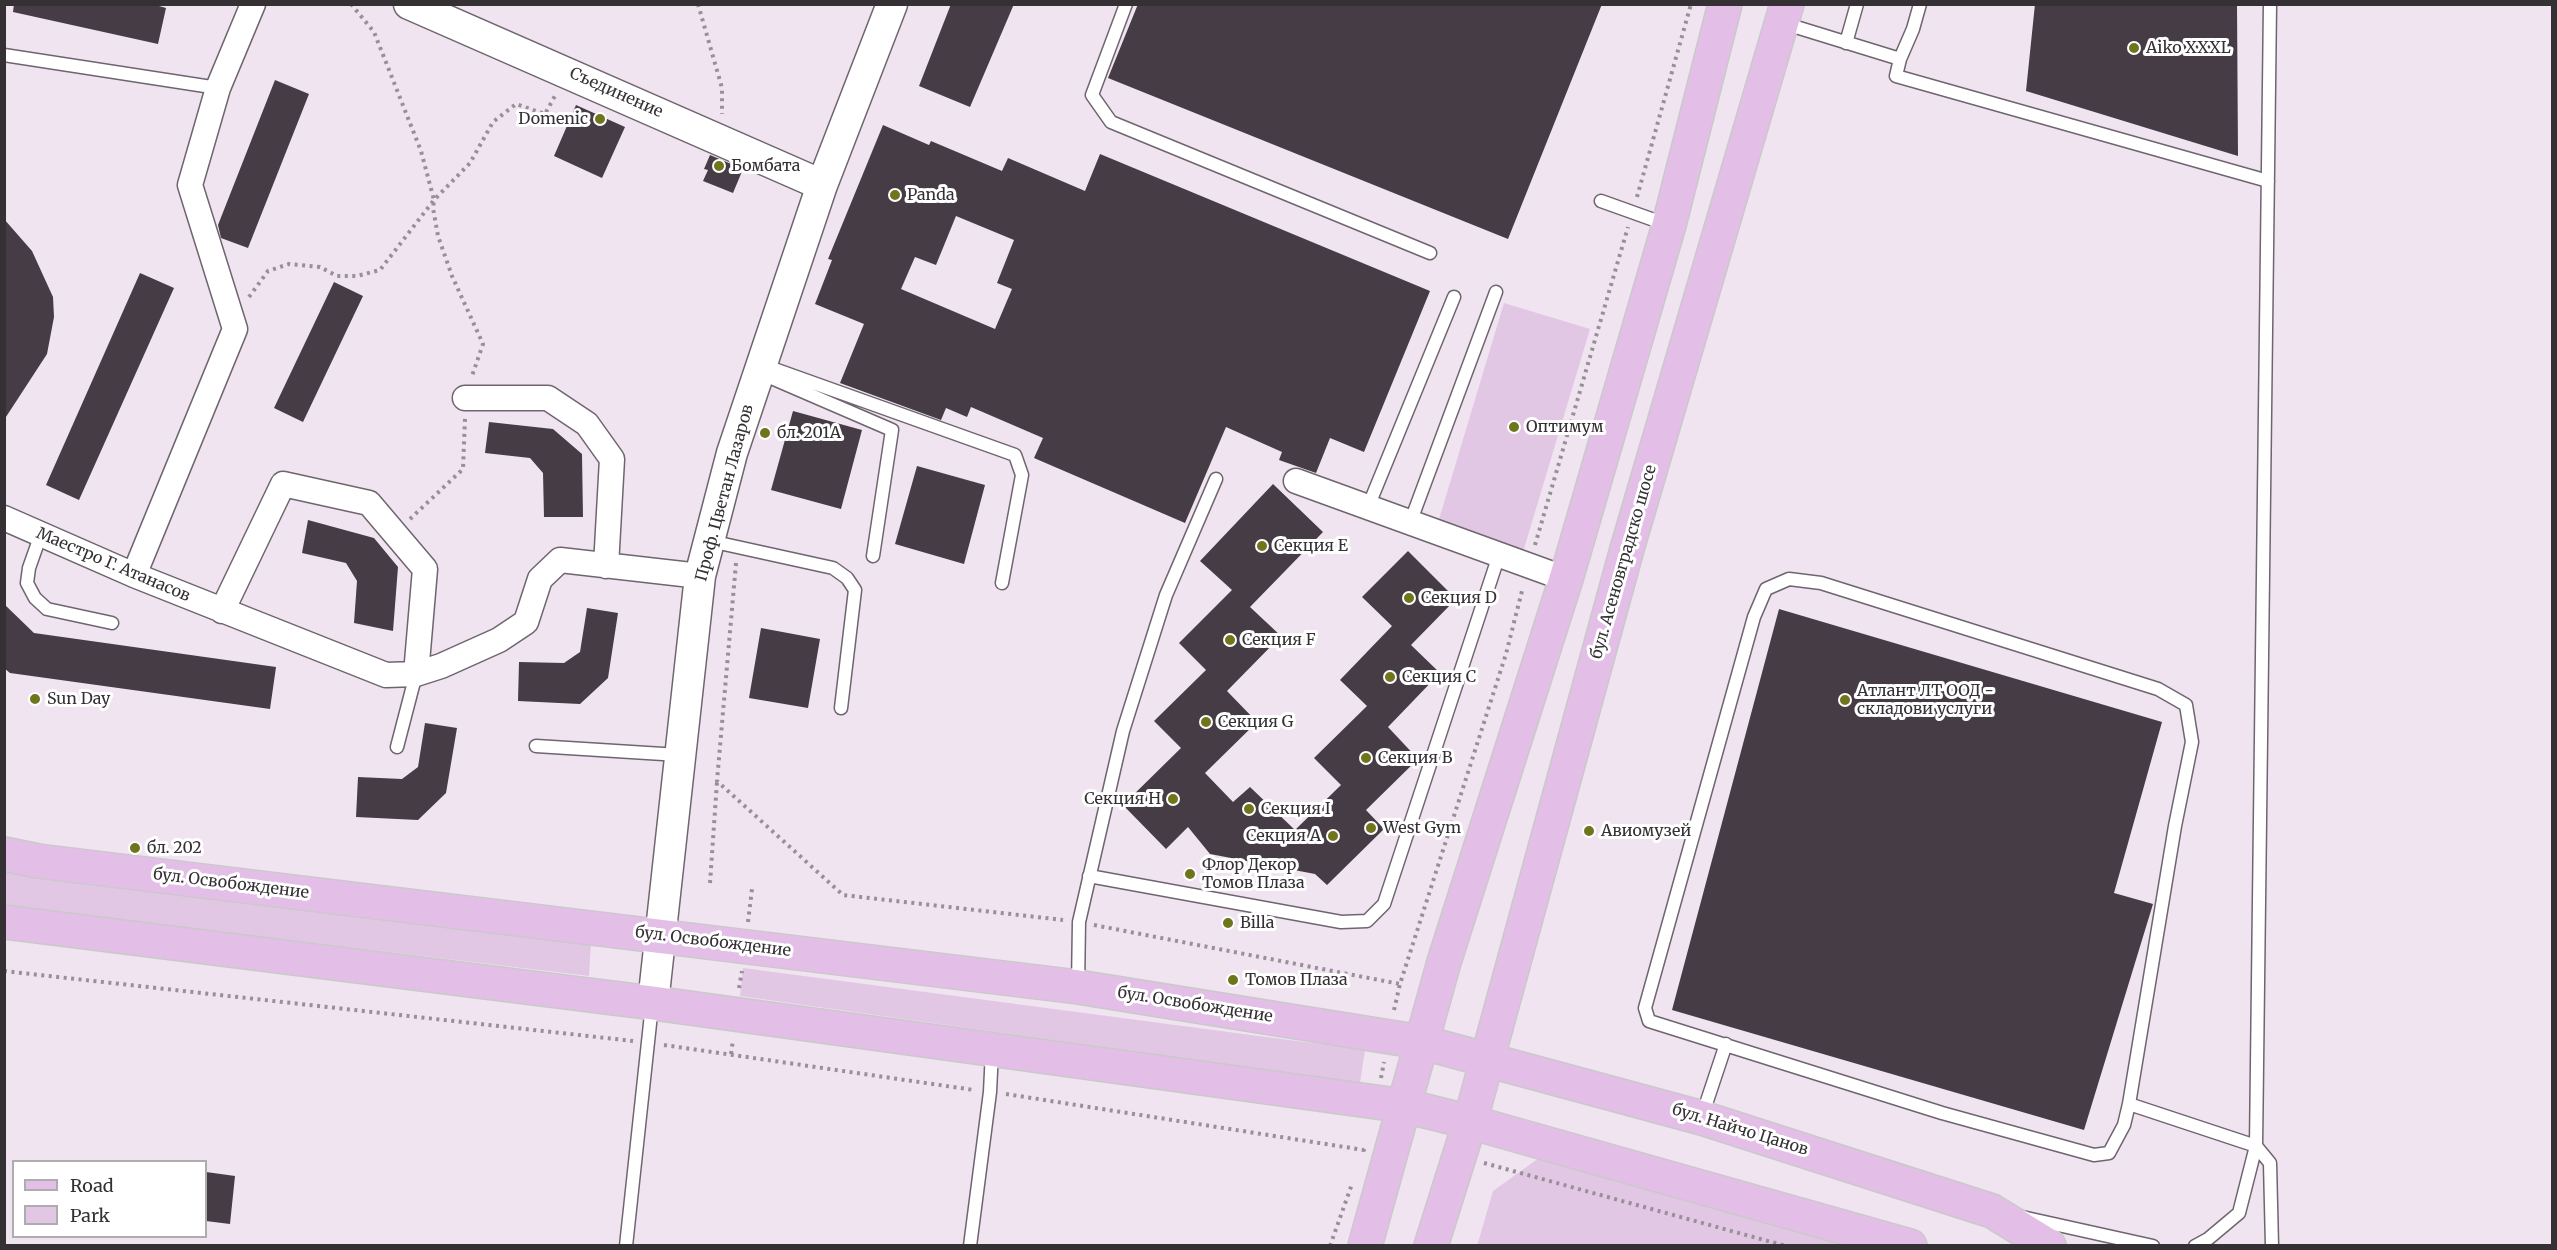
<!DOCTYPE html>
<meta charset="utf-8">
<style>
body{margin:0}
#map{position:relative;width:2557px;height:1250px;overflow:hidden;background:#f0e4f1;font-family:Merriweather,serif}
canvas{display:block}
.frame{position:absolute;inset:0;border:6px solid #343034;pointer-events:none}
.legend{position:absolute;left:12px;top:1160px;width:195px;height:78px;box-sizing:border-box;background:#fff;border:2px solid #aeacae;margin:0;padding:8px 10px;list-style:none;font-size:18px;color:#343034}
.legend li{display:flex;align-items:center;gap:12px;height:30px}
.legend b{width:30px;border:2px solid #aeacae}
</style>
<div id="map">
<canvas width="2557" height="1250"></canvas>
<div class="frame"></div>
<ul class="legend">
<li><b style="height:8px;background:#e3bee6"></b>Road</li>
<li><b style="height:16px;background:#e2c7e4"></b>Park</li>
</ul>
</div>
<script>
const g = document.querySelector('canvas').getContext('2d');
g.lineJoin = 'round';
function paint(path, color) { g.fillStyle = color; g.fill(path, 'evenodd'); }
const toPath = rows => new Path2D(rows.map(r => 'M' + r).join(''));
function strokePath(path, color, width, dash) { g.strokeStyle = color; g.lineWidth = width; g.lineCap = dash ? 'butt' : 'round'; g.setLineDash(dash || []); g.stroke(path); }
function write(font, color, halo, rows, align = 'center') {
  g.font = font + ' Merriweather,serif'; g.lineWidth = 6; g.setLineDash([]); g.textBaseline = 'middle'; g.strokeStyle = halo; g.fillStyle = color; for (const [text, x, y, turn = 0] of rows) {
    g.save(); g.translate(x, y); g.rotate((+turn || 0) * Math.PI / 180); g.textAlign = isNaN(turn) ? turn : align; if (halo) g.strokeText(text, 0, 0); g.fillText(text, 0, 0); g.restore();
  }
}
paint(toPath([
 [1504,303,1590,329,1523,552,1437,526],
 [5,872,591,942,589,976,5,906],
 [743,968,1365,1050,1360,1083,740,996],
 [1539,1158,1846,1245,1477,1246,1493,1191]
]), '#e2c7e4');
paint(toPath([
 [14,4,152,4,166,8,158,44,13,12],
 [951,4,1014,4,970,107,919,86],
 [1138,4,1602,4,1508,239,1108,78],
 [2035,4,2237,4,2238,156,2026,91],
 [275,80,309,94,248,248,221,238,218,225],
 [576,105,625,127,602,178,554,156],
 [883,125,929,145,931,141,1002,171,1008,158,1085,191,1100,154,1430,291,1364,452,1330,438,1316,473,1279,460,1282,452,1226,427,1185,523,1034,458,1043,438,971,407,967,417,946,408,941,420,840,383,864,324,815,304,832,260,828,259],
 [956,216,1014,240,997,283,1012,289,995,329,901,289,915,257,936,265],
 [710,155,743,169,733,193,703,181,708,170,704,169],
 [4,219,32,251,53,297,54,317,47,354,4,420],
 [140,273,174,288,79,500,46,485],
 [334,282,363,296,303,422,274,408],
 [793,411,862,430,841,509,771,490],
 [489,422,553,429,582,454,583,517,544,517,543,473,530,458,485,453],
 [917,466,985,485,964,564,895,544],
 [1273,484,1323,532,1250,607,1281,636,1227,691,1257,722,1205,773,1233,802,1250,787,1295,830,1341,785,1314,758,1367,706,1340,680,1392,626,1362,597,1408,551,1456,599,1411,645,1440,673,1388,727,1418,759,1366,810,1384,829,1327,885,1315,874,1210,854,1188,827,1166,849,1123,805,1181,748,1154,721,1206,670,1179,643,1232,590,1200,561],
 [308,520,374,538,398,567,393,631,354,623,357,581,346,563,302,553],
 [4,604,34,633,276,667,270,709,10,673,4,668],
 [587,608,618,613,608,678,580,704,518,701,519,662,564,663,580,652],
 [1779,609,2162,722,2114,893,2153,904,2084,1130,1672,1010],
 [761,628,820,639,808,708,749,698],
 [425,723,457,728,446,793,418,820,356,817,358,777,402,779,418,767],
 [206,1172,235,1176,230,1224,206,1221]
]), '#453c46');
const service = toPath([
 [1126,4,1092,95,1111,122,1430,253],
 [1783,23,1900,59,1913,29,1920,4],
 [1846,43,1857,4],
 [4,55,218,88],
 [1900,59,1896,76,2268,181],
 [1601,201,1668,225],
 [763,365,1015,455,1022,475,1002,583],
 [760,373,892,430,873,556],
 [1368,507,1454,297],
 [1410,523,1496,292],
 [41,534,29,568,27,583,35,598,47,609,112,623],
 [710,541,833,568,847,578,855,590,841,708],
 [1789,579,1821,583,2158,689,2186,705,2192,742,2175,826,2129,1104,2124,1125,2109,1153,2094,1155,1942,1113,1649,1021,1645,1008,1754,617,1766,589,1789,579],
 [536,746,679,755],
 [397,747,416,674],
 [1089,876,1341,922,1367,921,1384,904,1499,555],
 [1078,986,1079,922,1123,731,1166,595,1216,479],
 [2129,1104,2256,1146,2270,1163,2272,1246],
 [1702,1116,1726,1044],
 [2022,1217,2153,1246],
 [626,1246,652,1005],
 [970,1246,990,1092,992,1051],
 [2195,1246,2208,1239,2239,1213,2256,1146,2270,4]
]);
const minor = toPath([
 [465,398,548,398,587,424,612,459,606,566],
 [1296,481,1566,579],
 [4,518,134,575,386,675,416,674,441,666,499,640,526,622,540,579,560,560,700,576],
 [134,575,235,329,190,185,218,88,253,4],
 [222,611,283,484,369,503,425,569,416,674]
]);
const tertiary = toPath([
 [409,4,822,185],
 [653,1003,700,576,732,453,822,185,892,4]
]);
const primary = toPath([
 [4,854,38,861,1078,987,1421,1042,1702,1118,1992,1211,2049,1246],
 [4,922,653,1003,1405,1106,1470,1122,1910,1246],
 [1365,1246,1444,962,1566,579,1669,225,1725,4],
 [1431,1246,1470,1122,1627,549,1787,4]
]);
strokePath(service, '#6e656f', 15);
strokePath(minor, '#6e656f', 27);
strokePath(tertiary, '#6e656f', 33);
strokePath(primary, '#cac9ca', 36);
strokePath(toPath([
 [351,4,374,32,421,151,434,200,433,208,438,236,452,276,483,344,472,376],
 [698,4,722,88,722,114],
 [1637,197,1691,4],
 [249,297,268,271,289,264,320,267,337,276,357,276,380,270,434,200,470,163,493,122,516,104,545,114,556,94],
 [410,519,463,469,465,418],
 [1535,545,1628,227],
 [736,563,717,781,843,895,1063,920],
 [710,883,717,782],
 [748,922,752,889],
 [1094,925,1400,984],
 [4,971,633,1041],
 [739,988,742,971],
 [1394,1010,1400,984,1506,654,1523,587],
 [664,1045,974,1090],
 [731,1054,733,1040],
 [1381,1078,1384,1062],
 [1006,1094,1364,1150,1364,1148],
 [1484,1163,1786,1246],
 [1330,1246,1352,1184]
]), '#988f98', 4, [3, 4.5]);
strokePath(service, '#fff', 12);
strokePath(minor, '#fff', 24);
strokePath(tertiary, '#fff', 30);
strokePath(primary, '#e3bee6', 33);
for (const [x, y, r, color] of [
 [2134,48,6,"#6e751d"],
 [600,119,6,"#6e751d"],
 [719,166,6,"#6e751d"],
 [895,195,6,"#6e751d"],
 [1514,427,6,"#6e751d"],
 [765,433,6,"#6e751d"],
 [1262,546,6,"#6e751d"],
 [1409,598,6,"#6e751d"],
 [1230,640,6,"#6e751d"],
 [1390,677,6,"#6e751d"],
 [35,699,6,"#6e751d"],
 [1845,700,6,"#6e751d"],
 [1206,722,6,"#6e751d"],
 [1366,758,6,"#6e751d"],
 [1173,799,6,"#6e751d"],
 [1249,809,6,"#6e751d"],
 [1371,828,6,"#6e751d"],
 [1589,831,6,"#6e751d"],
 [1333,836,6,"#6e751d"],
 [135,848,6,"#6e751d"],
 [1190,874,6,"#6e751d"],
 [1228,923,6,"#6e751d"],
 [1233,980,6,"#6e751d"]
]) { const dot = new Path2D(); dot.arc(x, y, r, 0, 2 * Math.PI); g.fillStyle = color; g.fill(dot); strokePath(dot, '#fff', 2); }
write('16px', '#343034', '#fff', [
 ["Aiko XXXL",2146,48],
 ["Domenic",588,119,"right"],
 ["Бомбата",731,166],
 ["Panda",907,195],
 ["Оптимум",1526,427],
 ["бл. 201А",777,433],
 ["Секция E",1274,546],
 ["Секция D",1421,598],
 ["Секция F",1242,640],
 ["Секция C",1402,677],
 ["Атлант ЛТ ООД -",1857,691],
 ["складови услуги",1857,709],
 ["Sun Day",47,699],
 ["Секция G",1218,722],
 ["Секция B",1378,758],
 ["Секция H",1161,799,"right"],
 ["Секция I",1261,809],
 ["West Gym",1383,828],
 ["Авиомузей",1601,831],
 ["Секция A",1321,836,"right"],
 ["бл. 202",147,848],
 ["Флор Декор",1202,865],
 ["Томов Плаза",1202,883],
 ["Billa",1240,923],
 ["Томов Плаза",1245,980]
], 'left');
write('16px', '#343034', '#fff', [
 ["Съединение",616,93,24],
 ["Проф. Цветан Лазаров",725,493,-75],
 ["бул. Асеновградско шосе",1624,562,-74],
 ["Маестро Г. Атанасов",113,565,23],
 ["бул. Освобождение",231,884,7],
 ["бул. Освобождение",713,942,7],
 ["бул. Освобождение",1195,1005,9],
 ["бул. Найчо Цанов",1740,1130,17]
]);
</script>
